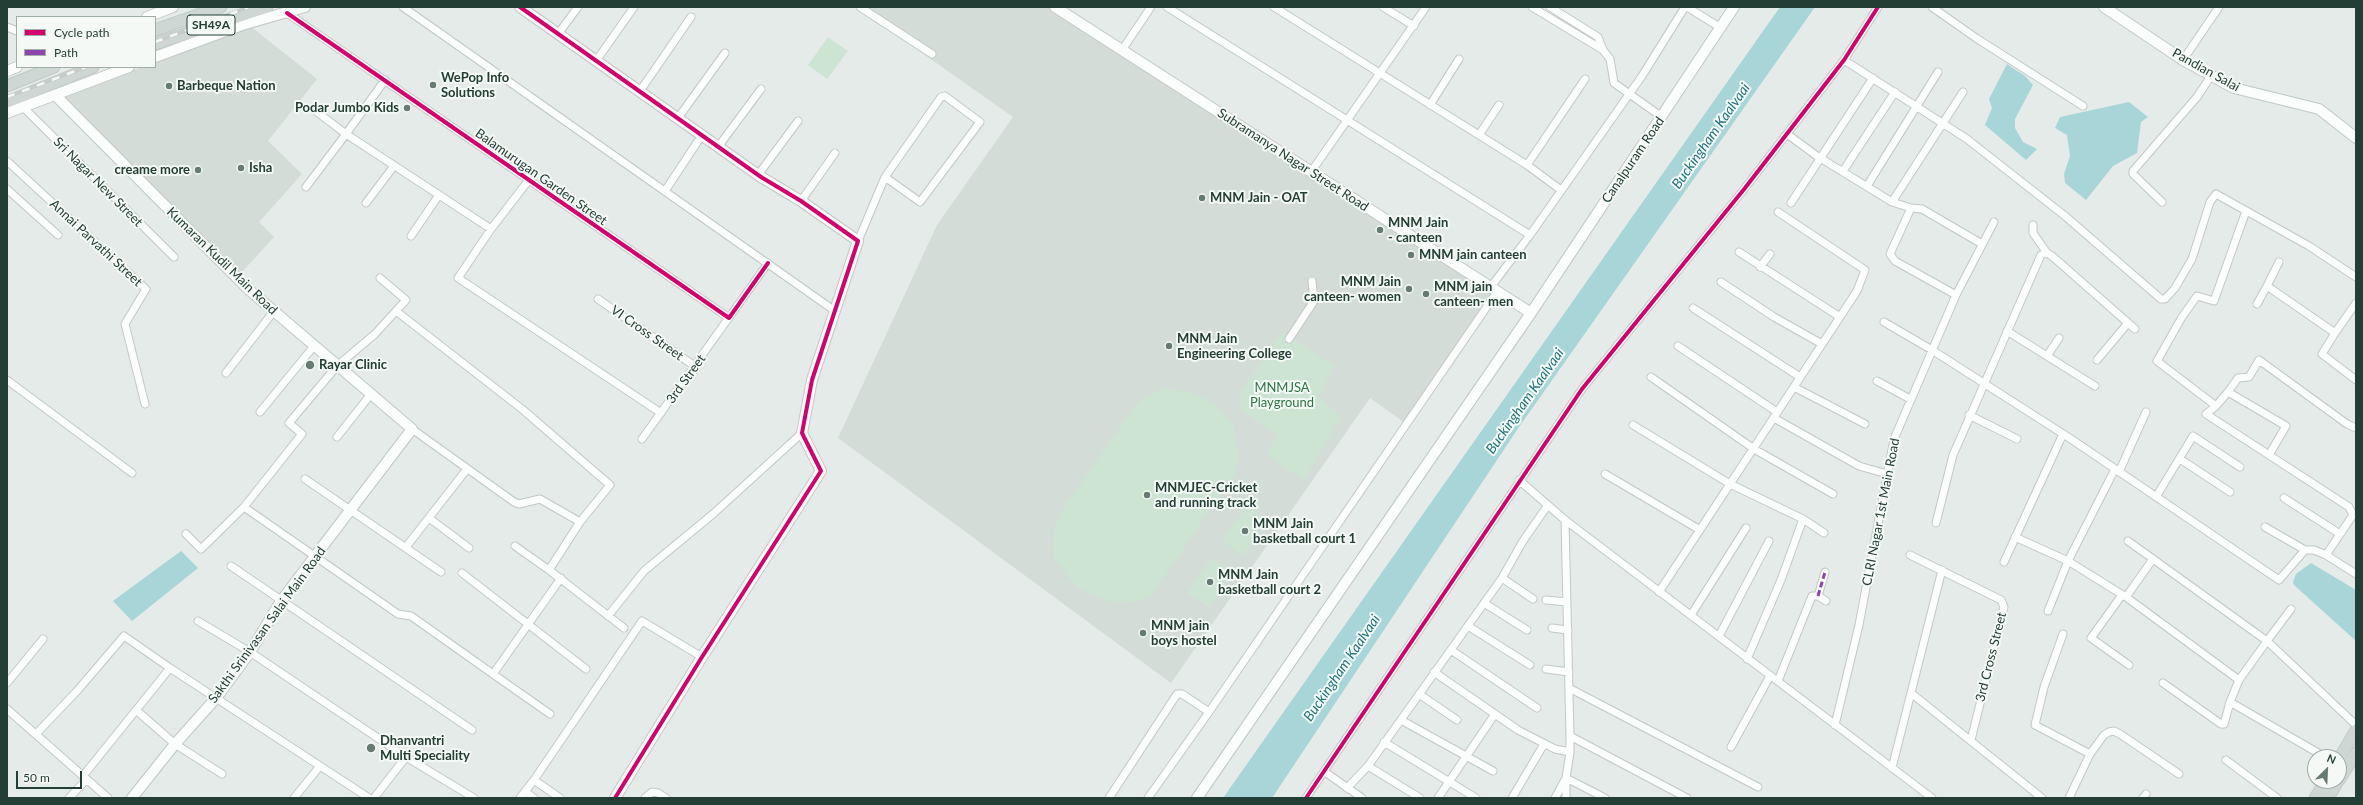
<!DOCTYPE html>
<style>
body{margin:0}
#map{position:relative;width:2363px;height:805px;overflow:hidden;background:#e5ebe8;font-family:Lato,sans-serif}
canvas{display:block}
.frame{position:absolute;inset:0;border:8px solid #233e34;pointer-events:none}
.legend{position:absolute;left:16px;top:16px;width:140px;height:52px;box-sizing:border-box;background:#f4f9f6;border:1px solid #a0aea8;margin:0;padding:5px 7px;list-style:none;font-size:12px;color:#233e34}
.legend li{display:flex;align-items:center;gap:8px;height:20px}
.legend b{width:20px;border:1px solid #a0aea8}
.north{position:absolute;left:2307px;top:749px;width:40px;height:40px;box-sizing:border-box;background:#f4f9f6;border:1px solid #a0aea8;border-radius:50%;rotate:24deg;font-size:11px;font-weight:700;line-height:16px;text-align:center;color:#233e34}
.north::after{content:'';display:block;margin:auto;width:14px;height:18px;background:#677b73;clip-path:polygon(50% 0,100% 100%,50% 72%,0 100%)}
.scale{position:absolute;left:16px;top:771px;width:66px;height:18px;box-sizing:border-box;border:2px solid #233e34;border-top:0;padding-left:5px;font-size:12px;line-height:14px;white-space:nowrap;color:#233e34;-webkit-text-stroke:3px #f4f9f6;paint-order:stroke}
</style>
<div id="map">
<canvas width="2363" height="805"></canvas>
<div class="frame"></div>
<ul class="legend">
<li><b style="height:5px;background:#d6006c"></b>Cycle path</li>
<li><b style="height:5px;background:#8e44ad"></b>Path</li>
</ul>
<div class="north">N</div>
<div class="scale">50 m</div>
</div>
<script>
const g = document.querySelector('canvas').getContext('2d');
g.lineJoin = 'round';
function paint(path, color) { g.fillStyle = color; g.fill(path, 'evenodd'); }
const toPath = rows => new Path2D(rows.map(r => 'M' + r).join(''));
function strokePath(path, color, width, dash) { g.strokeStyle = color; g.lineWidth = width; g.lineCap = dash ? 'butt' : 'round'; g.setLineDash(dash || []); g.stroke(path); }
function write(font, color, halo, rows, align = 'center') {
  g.font = font + ' Lato,sans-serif'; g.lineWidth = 4; g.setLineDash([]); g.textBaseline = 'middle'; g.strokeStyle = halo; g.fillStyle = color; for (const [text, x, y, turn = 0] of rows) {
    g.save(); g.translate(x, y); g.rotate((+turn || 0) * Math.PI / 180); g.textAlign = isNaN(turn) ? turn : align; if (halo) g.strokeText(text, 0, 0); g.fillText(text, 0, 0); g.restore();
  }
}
paint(toPath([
 [857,7,1047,7,1494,294,1405,423,1370,398,1171,683,838,438,937,225,1013,117],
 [250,26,317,79,268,141,302,174,259,222,274,237,241,273,63,97,142,67,155,67,155,62]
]), '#d3dcd7');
paint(toPath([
 [828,37,848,51,827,79,808,65],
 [1283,332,1333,365,1332,371,1318,396,1341,416,1304,480,1266,455,1277,436,1243,411,1239,403,1240,393],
 [1166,389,1189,392,1216,404,1233,425,1239,455,1236,473,1150,597,1133,602,1106,601,1076,587,1054,558,1053,539,1058,517,1135,405,1146,396],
 [1247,506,1268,521,1243,556,1221,540],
 [1211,558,1231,572,1209,607,1187,593]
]), '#cee4d3');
paint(toPath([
 [1780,7,1815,7,1519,427,1272,798,1223,798],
 [2007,64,2025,76,2033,85,2015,119,2015,128,2023,142,2037,149,2026,160,1985,125,1992,108,1989,99],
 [2129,102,2148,117,2141,122,2137,153,2113,166,2086,200,2065,183,2064,174,2070,156,2067,135,2055,128,2060,117],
 [181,551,198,568,132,621,113,601],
 [2311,563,2356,590,2356,641,2294,585,2293,582,2296,574]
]), '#a7d5d8');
const street = toPath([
 [403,7,835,311],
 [860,7,932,54],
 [1167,7,1530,235,1642,76,1685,7],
 [1274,7,1527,165,1561,190],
 [1383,7,1414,26],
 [1532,7,1603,50,1610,59,1614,83,1662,117],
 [1550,7,1598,37,1603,50],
 [1687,7,1721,28],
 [1932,7,1976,38,2083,106],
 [287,13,729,318],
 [7,27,17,31],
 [558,34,578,7],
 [1122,50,1151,7],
 [1844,60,1967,139,2065,216,2161,299,2165,299,2175,288,2192,259,2210,202,2216,194,2309,246,2356,277],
 [2183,60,2219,7],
 [596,61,634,7],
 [385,80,346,134,491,229],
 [640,91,691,17],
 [1430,105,1459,59],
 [22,106,174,257],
 [678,118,725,53],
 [1787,134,1817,156,1892,202,1911,208,1922,209,1982,244],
 [1479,135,1499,105],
 [718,147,761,89],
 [7,161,146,289,125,324,145,404],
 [1527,165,1585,79],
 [1843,171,1895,92],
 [1311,172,1426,7],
 [758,175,798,121],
 [528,181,491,229,458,278,661,413],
 [1867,186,1938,72],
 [306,187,346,134,317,112],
 [7,189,58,235],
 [665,191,702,135],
 [801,201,835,153],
 [1892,202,1963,92],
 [2162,202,2133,174,2133,171,2197,97,2211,76],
 [366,203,394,166],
 [1791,203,1873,78],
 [1911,208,1890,254,1895,261,1956,295],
 [2246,211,2214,301,2197,296,2182,317,2157,361,2216,406,2206,414,2349,507,2353,515,2326,555,2356,574],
 [2033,225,2033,233,2047,253],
 [411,236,439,195],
 [858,241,885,177,941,97,945,96,980,122,920,202,885,177],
 [1739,252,1840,317],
 [2279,262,2267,286,2335,333,2356,303],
 [1760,267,1770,254],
 [1721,282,1774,317,1822,344],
 [1490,288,1530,235],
 [598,299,696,367],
 [2257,304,2267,286],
 [1693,308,1800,377],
 [396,311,522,409,610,485,580,522,549,570,624,628],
 [1884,322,1932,350,2071,439,2279,580,2305,550,2314,550,2326,555],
 [2007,331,2095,386],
 [2335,333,2322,354,2356,380],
 [1289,339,1314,301,1312,281],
 [1678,346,1777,412],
 [2047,356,2059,338],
 [2097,360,2128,323],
 [226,373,274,311],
 [1651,377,1754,449,1833,494],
 [7,380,132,473],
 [1877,381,1910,399],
 [1794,387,1865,424],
 [2228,392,2238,378,2249,377,2259,360,2347,424,2356,428],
 [2216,406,2228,392,2286,426,2269,455],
 [260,412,314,346],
 [1969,415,2017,439],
 [1774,418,1859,466,1887,474],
 [1633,425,1730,484,1803,519,1824,533],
 [412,429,514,502,519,504,540,499,580,522],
 [337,437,371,394],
 [642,439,768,263],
 [2180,459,2230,492],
 [2119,472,2146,412],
 [1605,474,1700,530],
 [305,479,441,572],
 [1519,480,1565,520,1932,798],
 [2156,497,2193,436,2240,467],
 [2284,498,2340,534],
 [244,507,302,434,289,423,337,366,375,334,406,300,380,278],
 [429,518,469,548],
 [1565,520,1570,736,1570,752,1566,778,1566,798],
 [1936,523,1953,455,2041,255,2047,253,2052,256,2135,329],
 [2265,527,2305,550],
 [186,534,201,549,244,507,398,614,411,616,493,674,561,578],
 [2015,537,2068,561,2126,597,2239,680],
 [2128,541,2267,641,2239,680,2230,702],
 [515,546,549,570],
 [406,547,467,469],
 [1910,555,2001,600,2004,607,1971,740],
 [2004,562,2063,434],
 [231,566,472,730],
 [462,573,586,669],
 [1502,578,1533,599],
 [1659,592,1857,291,1865,270,1778,212],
 [2122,595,2091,638,2129,665],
 [1818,596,1825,572],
 [2126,597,2153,559],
 [1546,600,1567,602],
 [1484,603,1527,630],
 [2291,609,2267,641,2356,725],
 [2048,611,2068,561,2115,469],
 [1691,615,1746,528],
 [608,616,644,571,713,514,802,433],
 [198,621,250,652,406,757],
 [1468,626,1530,665],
 [1552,628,1568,630],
 [2063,634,2044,687,2035,725,2090,754],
 [1719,636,1769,541],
 [1451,650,1537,708],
 [1747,659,1781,580,1803,519],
 [170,668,369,798],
 [1546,669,1569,672],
 [1434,672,1518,730,1555,749,1570,752],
 [493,674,550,714],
 [1778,681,1812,596,1818,596,1826,601],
 [7,683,43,639],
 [2163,683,2221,724,2224,724,2230,702,2325,757],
 [1569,688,1758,787],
 [1911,693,2042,798],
 [1419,694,1457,720],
 [7,709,108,798],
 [136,710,175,744,222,774],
 [1401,720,1493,771],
 [1835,725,1859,625,1894,439,1956,295,1994,222],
 [36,734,77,691,124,636,170,668,83,776],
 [1570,736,1687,798],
 [1384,742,1476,798],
 [1731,747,1770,676],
 [2226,760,2277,798],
 [1368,766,1420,798],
 [1892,768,1942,570],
 [1325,772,1362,798],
 [1347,788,1368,766,1502,578,1523,541,1548,505],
 [526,792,534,798],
 [69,798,86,780],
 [294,798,320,766],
 [374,798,406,757,474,798],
 [520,798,534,780],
 [560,798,534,780,642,621,702,657],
 [645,798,652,792,658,793,666,798],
 [1109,798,1177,694,1182,694,1209,712],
 [1148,798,1209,712,1497,292],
 [1306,798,1582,389,1745,188,1844,60,1878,7],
 [1438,798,1495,714],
 [1512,798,1544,744],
 [1555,798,1566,778,1605,798],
 [2069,798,2090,754,2104,735,2109,732,2114,731,2120,734,2179,774],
 [2143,798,2146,794]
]);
const secondary = toPath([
 [520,7,761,177,801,201,858,241,812,380,802,433,821,471,702,657,615,798],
 [1055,7,1531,313],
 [2104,7,2183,60,2234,88,2319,109,2356,138],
 [147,17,173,7],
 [155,57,242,25,305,7],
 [7,71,17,67],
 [55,95,248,289,412,429,281,601,250,652,217,697,175,744,132,798],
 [7,113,129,67],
 [1197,798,1531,313,1734,7]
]);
const primary = toPath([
 [155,30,221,7],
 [155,44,267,7],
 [7,86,54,67],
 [7,102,93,67],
 [2339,759,2356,730],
 [2339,780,2356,753],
 [2315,798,2326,781],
 [2328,798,2338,781]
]);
strokePath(street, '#c2c8c5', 9);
strokePath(secondary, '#c0c8c5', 12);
strokePath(primary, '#c1cac7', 13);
strokePath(street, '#fbfcfc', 7);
strokePath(secondary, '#fbfcfc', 10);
strokePath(primary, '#ced7d4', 11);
const rail = toPath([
 [155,42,249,7],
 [7,97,86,67]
]);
strokePath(rail, '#c7cbc9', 4);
strokePath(rail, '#f4f9f6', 2.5, [8]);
strokePath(toPath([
 [1818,596,1825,572]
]), '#8e44ad', 3, [6, 3]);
strokePath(toPath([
 [520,7,761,177,801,201,858,241,812,380,802,433,821,471,702,657,615,798],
 [287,13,729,318,768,263],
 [1306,798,1582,389,1745,188,1844,60,1878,7]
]), '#d6006c', 4);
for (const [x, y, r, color] of [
 [433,85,4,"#677b73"],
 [169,86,4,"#677b73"],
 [407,108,4,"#677b73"],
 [241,168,4,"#677b73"],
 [198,170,4,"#677b73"],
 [1202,198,4,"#677b73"],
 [1380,230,4,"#677b73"],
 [1411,255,4,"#677b73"],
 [1409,289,4,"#677b73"],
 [1426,294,4,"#677b73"],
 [1169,346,4,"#677b73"],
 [310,365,5,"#677b73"],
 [1147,495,4,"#677b73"],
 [1245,531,4,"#677b73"],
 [1210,582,4,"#677b73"],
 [1143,633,4,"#677b73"],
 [371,748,5,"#677b73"]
]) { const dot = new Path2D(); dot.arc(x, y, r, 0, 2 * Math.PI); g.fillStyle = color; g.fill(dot); strokePath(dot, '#f4f9f6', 1.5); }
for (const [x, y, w] of [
 [211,25,48]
]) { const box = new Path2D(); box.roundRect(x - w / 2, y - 10, w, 20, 3); g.fillStyle = '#f4f9f6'; g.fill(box); strokePath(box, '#233e34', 1); }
write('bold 12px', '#233e34', null, [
 ["SH49A",211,25]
]);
write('13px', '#233e34', '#f4f9f6', [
 ["Pandian Salai",2206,70,29],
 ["Subramanya Nagar Street Road",1293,160,33],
 ["Canalpuram Road",1633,160,-56],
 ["Balamurugan Garden Street",541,177,35],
 ["Sri Nagar New Street",98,182,45],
 ["Annai Parvathi Street",96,243,43],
 ["Kumaran Kudil Main Road",222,261,44],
 ["VI Cross Street",647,333,35],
 ["3rd Street",686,379,-54],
 ["CLRI Nagar 1st Main Road",1881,512,-79],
 ["Sakthi Srinivasan Salai Main Road",267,625,-54],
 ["3rd Cross Street",1991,657,-76]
]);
write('bold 13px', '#233e34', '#f4f9f6', [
 ["WePop Info",441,78],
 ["Solutions",441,93],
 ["Barbeque Nation",177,86],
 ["Podar Jumbo Kids",399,108,"right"],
 ["Isha",249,168],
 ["creame more",190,170,"right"],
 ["MNM Jain - OAT",1210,198],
 ["MNM Jain",1388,223],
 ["- canteen",1388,238],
 ["MNM jain canteen",1419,255],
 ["MNM Jain",1401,282,"right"],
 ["canteen- women",1401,297,"right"],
 ["MNM jain",1434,287],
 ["canteen- men",1434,302],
 ["MNM Jain",1177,339],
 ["Engineering College",1177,354],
 ["Rayar Clinic",319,365],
 ["MNMJEC-Cricket",1155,488],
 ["and running track",1155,503],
 ["MNM Jain",1253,524],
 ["basketball court 1",1253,539],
 ["MNM Jain",1218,575],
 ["basketball court 2",1218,590],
 ["MNM jain",1151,626],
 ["boys hostel",1151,641],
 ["Dhanvantri",380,741],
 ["Multi Speciality",380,756]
], 'left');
write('13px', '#2d7543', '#f4f9f6', [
 ["MNMJSA",1282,388],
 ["Playground",1282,403]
]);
write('italic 14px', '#1d727a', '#f4f9f6', [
 ["Buckingham Kaalvaai",1711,136,-55],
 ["Buckingham Kaalvaai",1525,401,-55],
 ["Buckingham Kaalvaai",1342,668,-56]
]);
</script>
